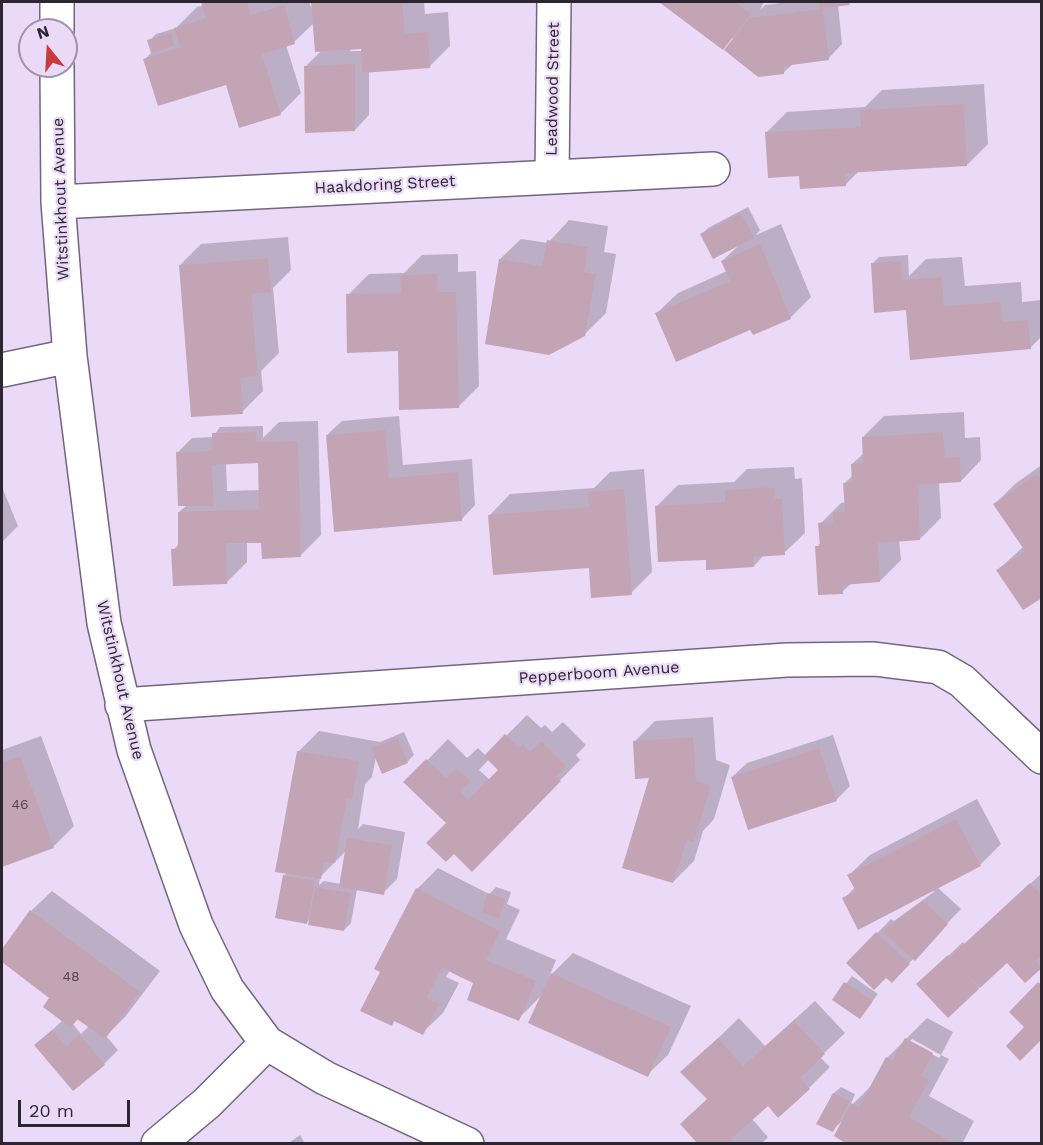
<!DOCTYPE html>
<style>
body{margin:0}
#map{position:relative;width:1043px;height:1145px;overflow:hidden;background:#ebdaf7;font-family:"Work Sans",sans-serif}
canvas{display:block}
.frame{position:absolute;inset:0;border:3px solid #2d2631;pointer-events:none}
.north{position:absolute;left:18px;top:18px;width:60px;height:60px;box-sizing:border-box;background:#ebdaf7;border:2px solid #9f92a8;border-radius:50%;rotate:342deg;font-size:16px;font-weight:700;line-height:24px;text-align:center;color:#2d2631}
.north::after{content:'';display:block;margin:auto;width:21px;height:27px;background:#ca3b3e;clip-path:polygon(50% 0,100% 100%,50% 72%,0 100%)}
.scale{position:absolute;left:18px;top:1100px;width:112px;height:27px;box-sizing:border-box;border:3px solid #2d2631;border-top:0;padding-left:8px;font-size:18px;line-height:21px;white-space:nowrap;color:#2d2631;-webkit-text-stroke:4px #ebdaf7;paint-order:stroke}
</style>
<div id="map">
<canvas width="1043" height="1145"></canvas>
<div class="frame"></div>
<div class="north">N</div>
<div class="scale">20 m</div>
</div>
<script>
const g = document.querySelector('canvas').getContext('2d');
g.lineJoin = 'round';
function paint(path, color) { g.fillStyle = color; g.fill(path, 'evenodd'); }
const toPath = rows => new Path2D(rows.map(r => 'M' + r).join(''));
function strokePath(path, color, width, dash) { g.strokeStyle = color; g.lineWidth = width; g.lineCap = dash ? 'butt' : 'round'; g.setLineDash(dash || []); g.stroke(path); }
function write(font, color, halo, rows, align = 'center') {
  g.font = font + ' "Work Sans",sans-serif'; g.lineWidth = 4.5; g.setLineDash([]); g.textBaseline = 'middle'; g.strokeStyle = halo; g.fillStyle = color; for (const [text, x, y, turn = 0] of rows) {
    g.save(); g.translate(x, y); g.rotate((+turn || 0) * Math.PI / 180); g.textAlign = isNaN(turn) ? turn : align; if (halo) g.strokeText(text, 0, 0); g.fillText(text, 0, 0); g.restore();
  }
}
paint(toPath([
 [202,2,309,2,312,9,312,2,424,2,425,14,448,12,450,46,429,67,369,71,369,115,355,130,306,66,322,50,314,23,294,42,286,45,301,93,280,114,227,83,145,59,152,52,149,41,156,34,176,28,197,7,204,5],
 [350,48,362,48,362,51,350,51],
 [661,2,764,2,760,10,765,5,789,2,851,2,838,5,842,44,828,59,793,64,784,72,732,38,723,48],
 [984,84,988,144,967,165,859,171,845,185,766,133,787,112,865,107,882,90],
 [748,207,760,230,756,235,781,224,811,297,790,318,753,333,751,328,657,313,678,293,727,271,722,261,738,246,701,235,708,228],
 [569,220,608,226,604,252,616,254,606,313,585,334,500,259,521,239,548,243],
 [288,237,291,270,273,288,279,353,261,371,263,391,242,412,180,265,201,244],
 [458,254,458,272,476,271,479,386,458,407,399,350,348,295,369,274,404,273,422,255],
 [908,255,909,276,926,259,962,257,965,286,1021,282,1022,302,1042,300,1042,336,1030,348,907,306,872,264,879,257],
 [964,412,965,438,980,437,981,460,961,481,939,482,941,518,920,539,899,540,901,560,880,581,852,583,842,592,817,547,821,542,820,524,841,503,845,502,845,483,853,475,852,464,864,453,863,437,884,416],
 [399,416,403,465,472,459,475,505,461,520,336,531,327,435,342,421],
 [318,421,321,535,300,556,263,541,247,542,247,562,226,583,173,550,180,543,179,512,187,505,178,452,192,438,213,437,220,427,263,426,263,438,279,422],
 [259,460,260,490,227,491,226,463],
 [1042,465,1042,596,998,570,1024,546,995,504,1016,483],
 [794,467,795,479,802,478,805,533,784,553,765,554,754,566,707,558,657,506,678,485,734,482,747,469],
 [644,469,652,572,631,593,590,566,490,515,510,494,594,488,610,472],
 [2,487,18,526,2,542],
 [527,715,541,728,545,725,552,732,563,722,586,745,576,755,580,760,472,870,454,852,448,823,406,782,448,739,467,758,478,748,486,756],
 [489,759,500,770,490,780,479,770],
 [713,717,716,760,730,765,714,819,703,831,694,861,673,882,651,777,635,741,655,721],
 [319,731,380,742,404,732,414,755,407,762,376,757,372,777,365,784,358,829,363,824,405,832,397,879,383,893,357,889,351,923,344,930,311,917,307,922,284,876,288,872,298,752],
 [347,850,341,884,324,881,319,885,320,877],
 [833,735,850,786,836,800,732,777,747,763],
 [41,736,74,826,53,847,2,865,2,750],
 [977,799,1001,844,980,865,937,887,961,909,892,981,887,976,848,963,891,919,894,921,935,891,844,899,855,887,849,875,870,855],
 [438,868,489,894,496,887,511,892,507,904,520,910,506,939,556,960,549,977,573,953,691,1006,668,1055,647,1075,542,995,518,1019,475,982,450,970,446,977,459,983,443,1013,422,1033,396,1020,391,1024,382,971,417,889],
 [1042,873,1042,966,1026,981,1007,961,948,1016,933,970,963,942,965,944],
 [52,891,160,971,125,1017,106,1036,118,1050,104,1064,36,1045,63,1020,51,998,2,961,2,951,31,911],
 [79,1018,89,1026,81,1034,73,1024],
 [852,976,878,994,860,1017,834,999],
 [815,1001,845,1033,820,1057,830,1067,809,1088,768,1104,752,1119,768,1137,761,1144,700,1144,708,1099,683,1072,739,1018,765,1046],
 [927,1018,953,1032,941,1055,949,1059,929,1096,974,1121,962,1144,850,1144,844,1119,833,1130,818,1123,834,1093,841,1087,855,1094,849,1108,874,1083,887,1058],
 [912,1039,941,1055,939,1058,909,1042],
 [300,1135,305,1144,287,1144]
]), '#0003');
paint(toPath([
 [201,2,247,2,251,15,284,5,295,44,262,54,281,115,239,128,226,85,158,106,143,59,180,47,174,28,206,18],
 [311,2,402,2,405,34,428,32,430,68,362,73,361,49,315,52],
 [659,2,735,2,751,14,723,50],
 [819,2,849,2,850,5,823,8,829,60,784,66,784,74,758,77,724,50,749,18,820,9],
 [171,33,174,46,151,53,147,40],
 [355,64,355,131,305,133,304,66],
 [964,104,967,166,845,173,846,186,800,189,799,176,768,178,765,132,861,127,860,110],
 [741,213,754,238,713,259,700,234],
 [547,240,588,247,584,272,596,274,585,336,549,355,485,344,499,259,542,266],
 [760,244,791,319,753,335,750,330,676,362,655,313,730,281,721,261],
 [268,258,271,292,251,294,258,376,240,378,243,414,191,417,179,265],
 [901,261,903,280,942,277,944,306,1000,302,1002,322,1028,320,1031,349,910,360,906,310,874,313,871,263],
 [437,274,438,292,456,292,459,408,399,410,398,351,347,353,346,294,401,293,400,275],
 [385,430,389,478,458,472,462,521,334,532,326,435],
 [256,432,257,442,298,441,301,557,262,559,261,543,226,543,227,584,173,586,171,549,178,549,178,512,259,509,258,463,212,465,214,506,178,506,176,452,212,451,212,433],
 [943,432,945,458,960,457,961,482,918,485,920,540,878,543,880,582,842,585,843,594,818,595,815,546,820,546,818,523,833,522,833,512,845,512,843,483,852,483,851,464,863,463,862,437],
 [1037,474,1042,480,1042,598,1023,610,996,570,1025,551,993,504],
 [774,487,775,499,782,499,785,555,753,557,754,567,706,570,706,560,658,562,655,506,725,502,725,490],
 [624,489,632,595,591,598,589,568,493,575,488,515,589,507,588,492],
 [505,734,519,748,523,744,530,752,541,741,566,766,556,777,561,781,472,872,454,854,446,862,426,843,446,823,403,782,426,759,446,778,456,768,470,781,460,791,468,800,498,770,484,756],
 [693,737,696,781,711,785,694,842,687,840,673,883,622,868,649,778,635,779,633,741],
 [398,738,408,763,382,774,371,748],
 [819,748,837,801,748,830,731,777],
 [297,751,359,761,352,800,347,799,335,863,324,862,321,879,275,872],
 [20,756,54,848,2,867,2,763],
 [956,819,981,866,858,930,842,898,856,891,847,875],
 [347,838,392,845,384,895,339,887],
 [283,875,315,881,307,924,275,918],
 [1030,883,1042,895,1042,955,1035,961,1042,968,1025,983,1007,963,980,988,968,976,979,989,948,1018,916,984,948,955,950,957],
 [315,887,351,893,344,931,308,925],
 [416,888,500,931,486,960,536,981,519,1021,467,1000,473,983,442,968,427,998,439,1004,423,1035,394,1021,392,1026,360,1011,380,972,374,969],
 [487,893,505,899,499,918,482,913],
 [923,901,948,924,915,961,882,931],
 [30,910,140,992,105,1039,77,1019,71,1028,43,1007,49,998,2,962,2,949],
 [876,932,910,964,892,983,886,978,874,990,846,963],
 [551,973,671,1027,648,1077,528,1023],
 [844,982,873,1001,860,1019,832,1000],
 [1038,982,1042,985,1042,1039,1020,1061,1006,1046,1024,1027,1009,1012],
 [794,1021,825,1054,800,1078,810,1089,778,1118,768,1106,731,1139,735,1144,698,1144,680,1124,707,1099,680,1072,718,1038,743,1066],
 [52,1030,66,1047,79,1034,105,1065,73,1091,34,1045],
 [905,1038,933,1053,921,1076,929,1080,909,1117,954,1144,847,1144,834,1136,851,1103,859,1107,886,1057,892,1061],
 [833,1093,850,1101,833,1132,816,1124]
]), '#c3a4b4');
const minor = toPath([
 [57,30,57,2],
 [57,66,58,202,70,356,104,623,134,750,196,925,227,989,267,1043,325,1078,467,1144],
 [552,177,554,2],
 [58,202,713,169],
 [2,370,70,356],
 [122,705,787,660,874,659,938,667,962,681,1042,757],
 [158,1144,207,1103,267,1043]
]);
strokePath(minor, '#74657e', 36);
strokePath(minor, '#fff', 33);
write('14px', '#524652', null, [
 ["46",20,805],
 ["48",71,977]
]);
write('16px', '#2d2631', '#ebdaf7', [
 ["Leadwood Street",553,89,-89],
 ["Haakdoring Street",385,185,-3],
 ["Witstinkhout Avenue",61,199,-92],
 ["Pepperboom Avenue",599,673,-4],
 ["Witstinkhout Avenue",120,680,77]
]);
</script>
